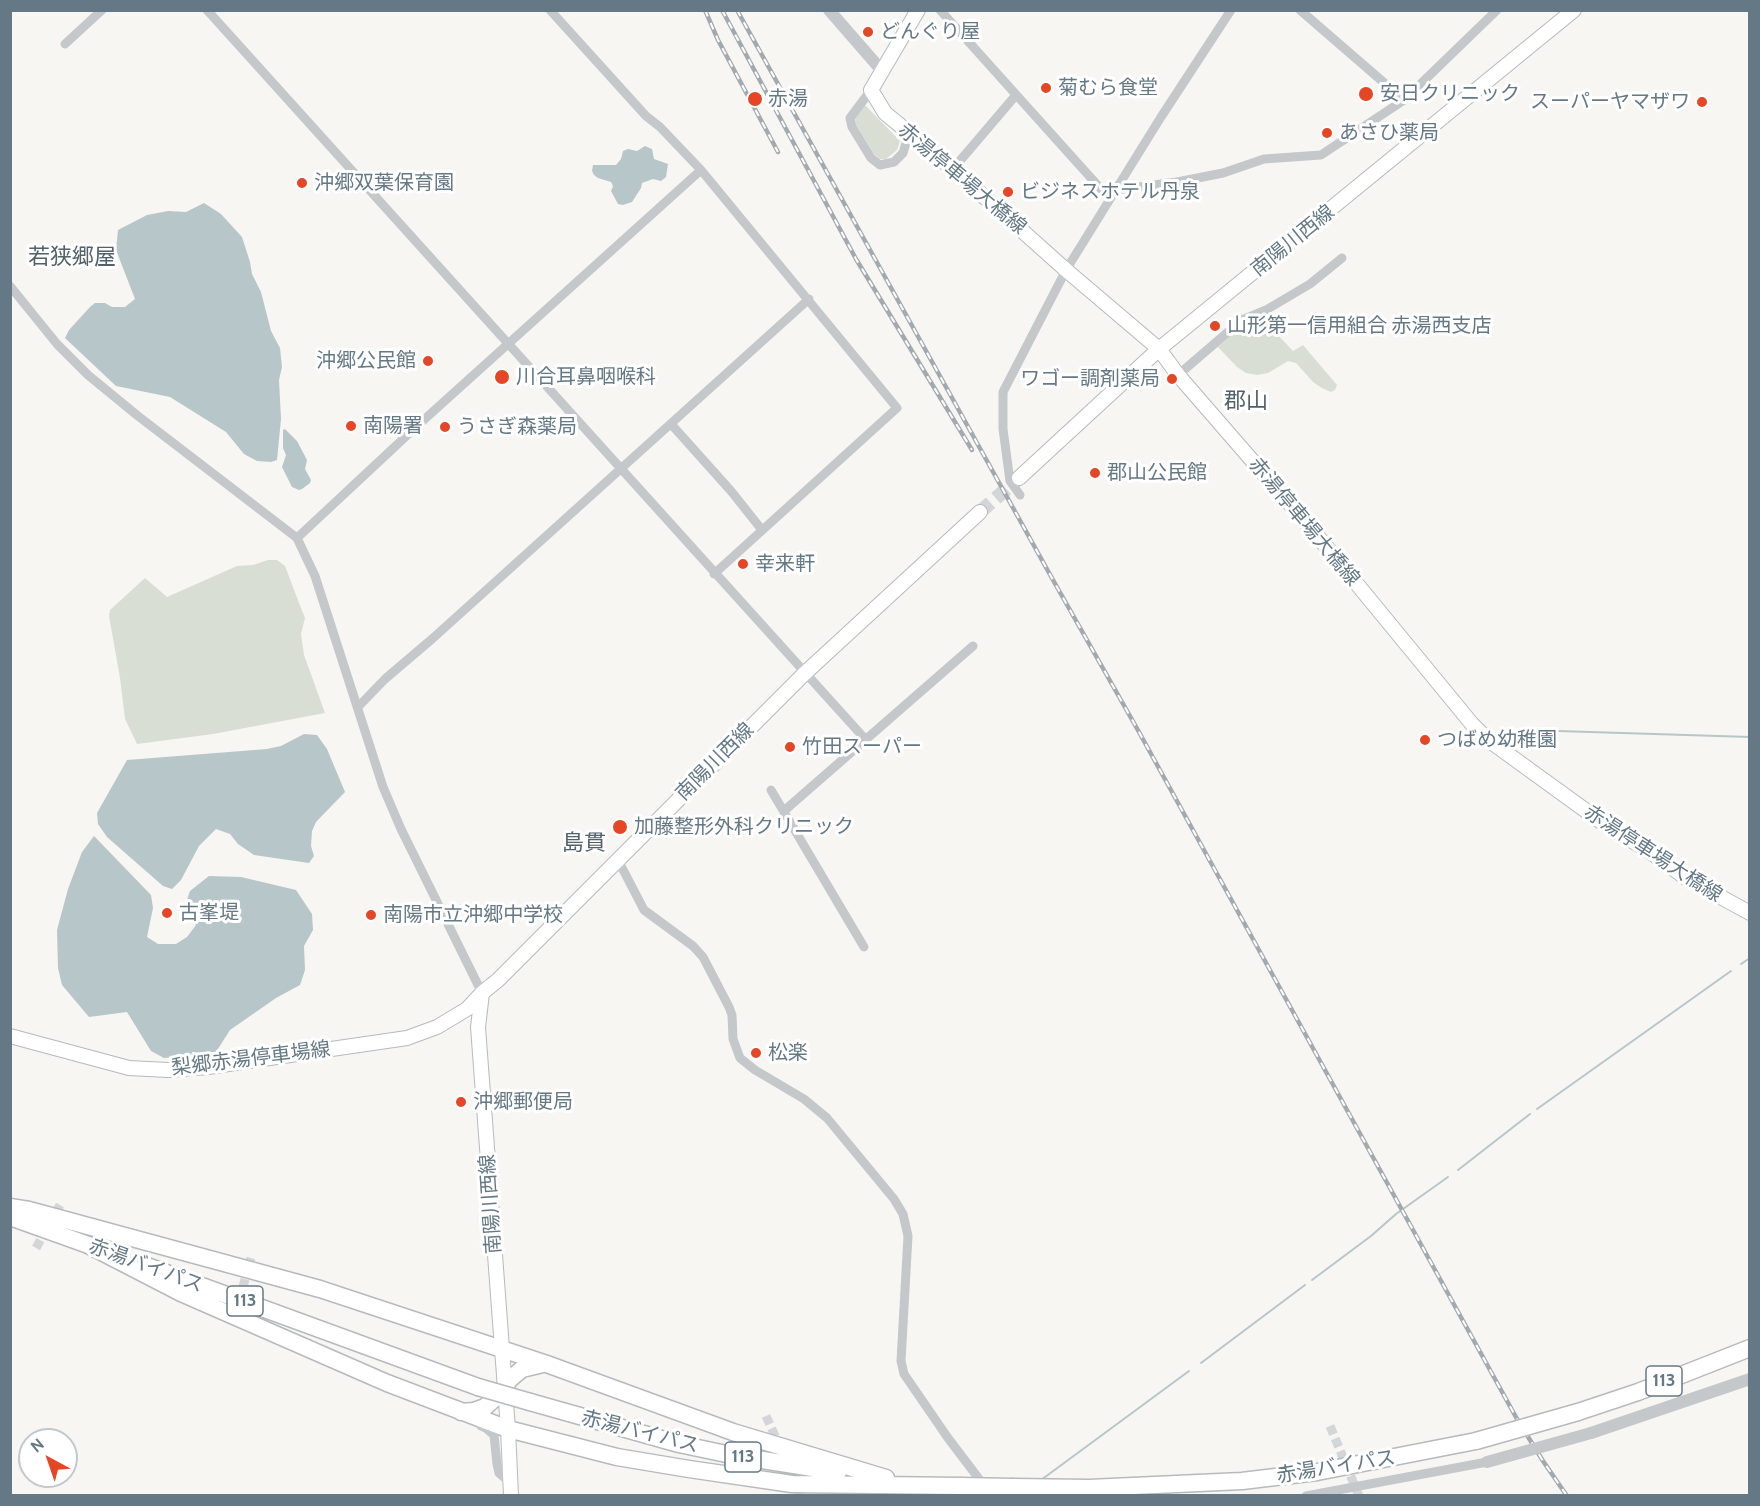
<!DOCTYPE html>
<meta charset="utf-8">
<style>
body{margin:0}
#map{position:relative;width:1760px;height:1506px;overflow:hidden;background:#f7f6f3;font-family:Cabin,sans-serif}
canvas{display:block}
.frame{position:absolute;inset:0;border:12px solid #657885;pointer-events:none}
.north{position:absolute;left:18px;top:1428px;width:60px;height:60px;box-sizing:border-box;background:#fff;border:2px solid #c1c9ce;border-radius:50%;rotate:320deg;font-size:16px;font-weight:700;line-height:24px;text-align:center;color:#657885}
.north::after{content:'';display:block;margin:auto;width:21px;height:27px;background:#e54625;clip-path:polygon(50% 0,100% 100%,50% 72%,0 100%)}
</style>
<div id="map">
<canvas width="1760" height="1506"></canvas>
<div class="frame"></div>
<div class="north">N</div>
</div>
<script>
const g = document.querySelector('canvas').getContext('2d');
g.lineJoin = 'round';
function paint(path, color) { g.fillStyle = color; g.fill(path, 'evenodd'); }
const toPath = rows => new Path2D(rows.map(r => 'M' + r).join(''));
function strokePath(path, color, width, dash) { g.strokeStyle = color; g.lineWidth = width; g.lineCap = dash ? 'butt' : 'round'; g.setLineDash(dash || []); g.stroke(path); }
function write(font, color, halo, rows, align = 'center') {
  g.font = font + ' Cabin,"Noto Sans JP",sans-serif'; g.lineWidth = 6; g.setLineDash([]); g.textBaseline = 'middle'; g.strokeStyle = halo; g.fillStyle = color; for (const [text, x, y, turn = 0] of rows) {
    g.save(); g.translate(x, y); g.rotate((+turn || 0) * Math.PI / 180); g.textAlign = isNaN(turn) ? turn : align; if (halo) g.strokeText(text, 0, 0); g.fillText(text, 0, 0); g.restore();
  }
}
paint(toPath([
 [864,104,900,141,897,150,886,159,880,159,874,154,856,125,855,117],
 [1261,317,1293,351,1303,345,1337,385,1335,390,1331,392,1322,388,1313,382,1296,363,1288,361,1268,373,1257,375,1246,373,1237,367,1218,347,1246,322],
 [268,560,277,560,285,566,301,608,305,618,301,634,304,655,325,713,213,734,137,744,125,719,120,678,109,616,110,610,145,578,167,597,237,566,253,565]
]), '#d8ded4');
paint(toPath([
 [645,146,652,149,654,159,668,164,666,177,661,181,653,179,642,183,641,188,632,202,623,205,618,204,611,191,613,186,611,182,598,178,594,175,592,171,593,165,616,165,621,159,623,151,628,149,637,151],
 [204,203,221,214,242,237,250,262,252,274,261,292,271,331,280,348,282,367,279,380,281,419,277,460,271,462,257,461,244,454,226,432,170,397,116,386,65,338,69,330,90,307,95,303,105,303,112,307,125,307,135,299,116,250,118,230,147,215,168,211,186,212],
 [285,429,297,441,307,460,305,469,311,480,310,483,302,489,299,490,292,487,282,467,286,455,283,448,283,430],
 [304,734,317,735,327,749,345,792,316,822,312,831,311,846,314,856,309,863,254,855,238,844,230,834,216,829,199,846,181,880,172,889,163,886,107,837,98,824,97,813,127,760,267,749,281,746],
 [94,836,151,895,153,908,147,937,158,944,176,944,187,937,196,925,185,906,190,891,209,876,241,877,296,890,312,914,313,930,304,946,305,970,300,985,276,998,230,1030,216,1052,209,1054,164,1058,151,1051,127,1012,89,1017,62,985,58,968,57,930,68,889,82,852]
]), '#b7c6c8');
strokePath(toPath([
 [1526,730,1750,737],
 [1741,964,1750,958],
 [1537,1109,1731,971],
 [1458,1170,1530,1114],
 [1312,1280,1371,1236,1396,1214,1448,1177],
 [1201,1363,1305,1285],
 [1041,1480,1189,1371]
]), '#b7c6c8', 2);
strokePath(toPath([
 [36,1248,60,1205],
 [239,1301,251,1258],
 [766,1416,780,1447],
 [1330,1426,1359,1496],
 [786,1462,801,1496]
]), '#d2d6d8', 9, [9, 4.5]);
strokePath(toPath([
 [980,512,1019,478]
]), '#d2d6d8', 14, [14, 7]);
const secondary = toPath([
 [918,10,871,90,885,113,953,169,1066,270,1159,349,1178,375,1315,533,1472,724,1487,739,1607,826,1649,851,1686,878,1750,913],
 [1019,478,1159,349,1574,10],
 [482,993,478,1027,508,1429,511,1496],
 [10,1036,129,1068,168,1070,208,1067,407,1038,437,1027,467,1009,482,993,498,980,804,674,980,512]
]);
const motorway = toPath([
 [10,1207,29,1210,320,1289,544,1363,733,1432,886,1478],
 [10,1217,94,1247],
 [86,1244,181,1293,387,1383,508,1429,617,1457,689,1469,792,1484,961,1486],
 [147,1266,478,1387],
 [530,1402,679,1444,731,1455,838,1472],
 [461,1412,474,1411,485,1407,504,1390,509,1380,522,1369,543,1364],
 [1578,1412,1638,1392,1750,1348],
 [1013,1487,1089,1488,1242,1481,1317,1472,1476,1441]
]);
strokePath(secondary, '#b4babe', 16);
strokePath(motorway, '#b7babd', 19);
strokePath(toPath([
 [207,10,866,740],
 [550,10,646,116,660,127,701,170,897,408,714,574],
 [940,10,1109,198],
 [1300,10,1404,100],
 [65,44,102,10],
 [871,90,850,118,852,127,871,158,880,165,894,162,903,153,909,133],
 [953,169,1016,95],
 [1115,190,1177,182,1223,173,1264,159,1321,155,1404,100,1497,10],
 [10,286,57,344,88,375,138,416,297,538,315,576,383,787,401,829,482,993],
 [1178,375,1242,320,1266,310,1310,284,1342,258],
 [671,424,731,491,762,530],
 [1020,495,1010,481,1003,429,1003,392,1066,270,1161,117,1231,10],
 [297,538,417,426,701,170],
 [358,707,385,679,432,639,809,299],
 [771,790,864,947],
 [785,810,973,646],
 [618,860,644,910,693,946,703,957,729,1007,732,1015,733,1039,740,1058,755,1070,804,1099,827,1118,894,1199,903,1214,908,1236,901,1361,904,1374,948,1438,992,1496],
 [481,1426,486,1428,494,1435,497,1464,499,1473,511,1483],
 [1306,1496,1487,1462]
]), '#c4c8cb', 9);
strokePath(toPath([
 [829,10,883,72],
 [1591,1433,1750,1379]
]), '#c4c8cb', 12);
strokePath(secondary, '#fff', 14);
strokePath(motorway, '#fff', 16);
const rail = toPath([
 [705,10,718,40,778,152],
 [722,10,856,259,972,450],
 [737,10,1053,580,1139,732,1517,1419,1543,1461,1567,1496]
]);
strokePath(rail, '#a2aaaf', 4.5);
strokePath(rail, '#fff', 2, [7]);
const motorwayBridge = toPath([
 [478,1387,530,1402],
 [1476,1441,1578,1412],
 [961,1486,1013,1487]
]);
strokePath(motorwayBridge, '#b7babd', 19, []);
strokePath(toPath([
 [1487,1462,1591,1433]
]), '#c4c8cb', 12);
strokePath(motorwayBridge, '#fff', 16);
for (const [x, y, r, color] of [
 [868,32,6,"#e54625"],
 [1046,88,6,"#e54625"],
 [1366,94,8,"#e54625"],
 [755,99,8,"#e54625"],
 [1702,102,6,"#e54625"],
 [1327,133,6,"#e54625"],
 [302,183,6,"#e54625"],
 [1008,192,6,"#e54625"],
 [1215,326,6,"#e54625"],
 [428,361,6,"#e54625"],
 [502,377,8,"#e54625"],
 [1172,379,6,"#e54625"],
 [351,426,6,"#e54625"],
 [445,427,6,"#e54625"],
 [1095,473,6,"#e54625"],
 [743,564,6,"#e54625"],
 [1425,740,6,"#e54625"],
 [790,747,6,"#e54625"],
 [620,827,8,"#e54625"],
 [167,913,6,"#e54625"],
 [371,915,6,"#e54625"],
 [756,1053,6,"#e54625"],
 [461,1102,6,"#e54625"]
]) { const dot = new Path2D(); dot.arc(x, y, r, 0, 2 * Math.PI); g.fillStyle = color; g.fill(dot); strokePath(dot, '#fff', 2); }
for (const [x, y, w] of [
 [245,1301,36],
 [1664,1381,36],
 [743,1457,36]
]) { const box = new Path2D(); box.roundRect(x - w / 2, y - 15, w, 30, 4.5); g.fillStyle = '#fff'; g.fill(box); strokePath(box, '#657885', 1.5); }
write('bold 18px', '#657885', null, [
 ["113",245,1301],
 ["113",1664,1381],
 ["113",743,1457]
]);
write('20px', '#657885', '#fff', [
 ["どんぐり屋",880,32],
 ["菊むら食堂",1058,88],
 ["安日クリニック",1380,94],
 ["赤湯",768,99],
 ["スーパーヤマザワ",1690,102,"right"],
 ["あさひ薬局",1339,133],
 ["沖郷双葉保育園",314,183],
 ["ビジネスホテル丹泉",1020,192],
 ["山形第一信用組合 赤湯西支店",1227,326],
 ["沖郷公民館",416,361,"right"],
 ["川合耳鼻咽喉科",516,377],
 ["ワゴー調剤薬局",1160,379,"right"],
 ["南陽署",363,426],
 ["うさぎ森薬局",457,427],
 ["郡山公民館",1107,473],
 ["幸来軒",755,564],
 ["つばめ幼稚園",1437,740],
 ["竹田スーパー",802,747],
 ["加藤整形外科クリニック",634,827],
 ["古峯堤",179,913],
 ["南陽市立沖郷中学校",383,915],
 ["松楽",768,1053],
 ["沖郷郵便局",473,1102]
], 'left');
write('20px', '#657885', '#fff', [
 ["赤湯停車場大橋線",962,179,40],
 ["南陽川西線",1293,241,-39],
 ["赤湯停車場大橋線",1304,522,50],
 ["南陽川西線",715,762,-45],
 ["赤湯停車場大橋線",1653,854,33],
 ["梨郷赤湯停車場線",251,1059,-7],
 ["南陽川西線",491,1204,-94],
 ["赤湯バイパス",146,1266,20],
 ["赤湯バイパス",640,1432,14],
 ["赤湯バイパス",1336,1467,-9]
]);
write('22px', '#53616a', '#fff', [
 ["若狭郷屋",72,258],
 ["郡山",1246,402],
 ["島貫",584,844]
]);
</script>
